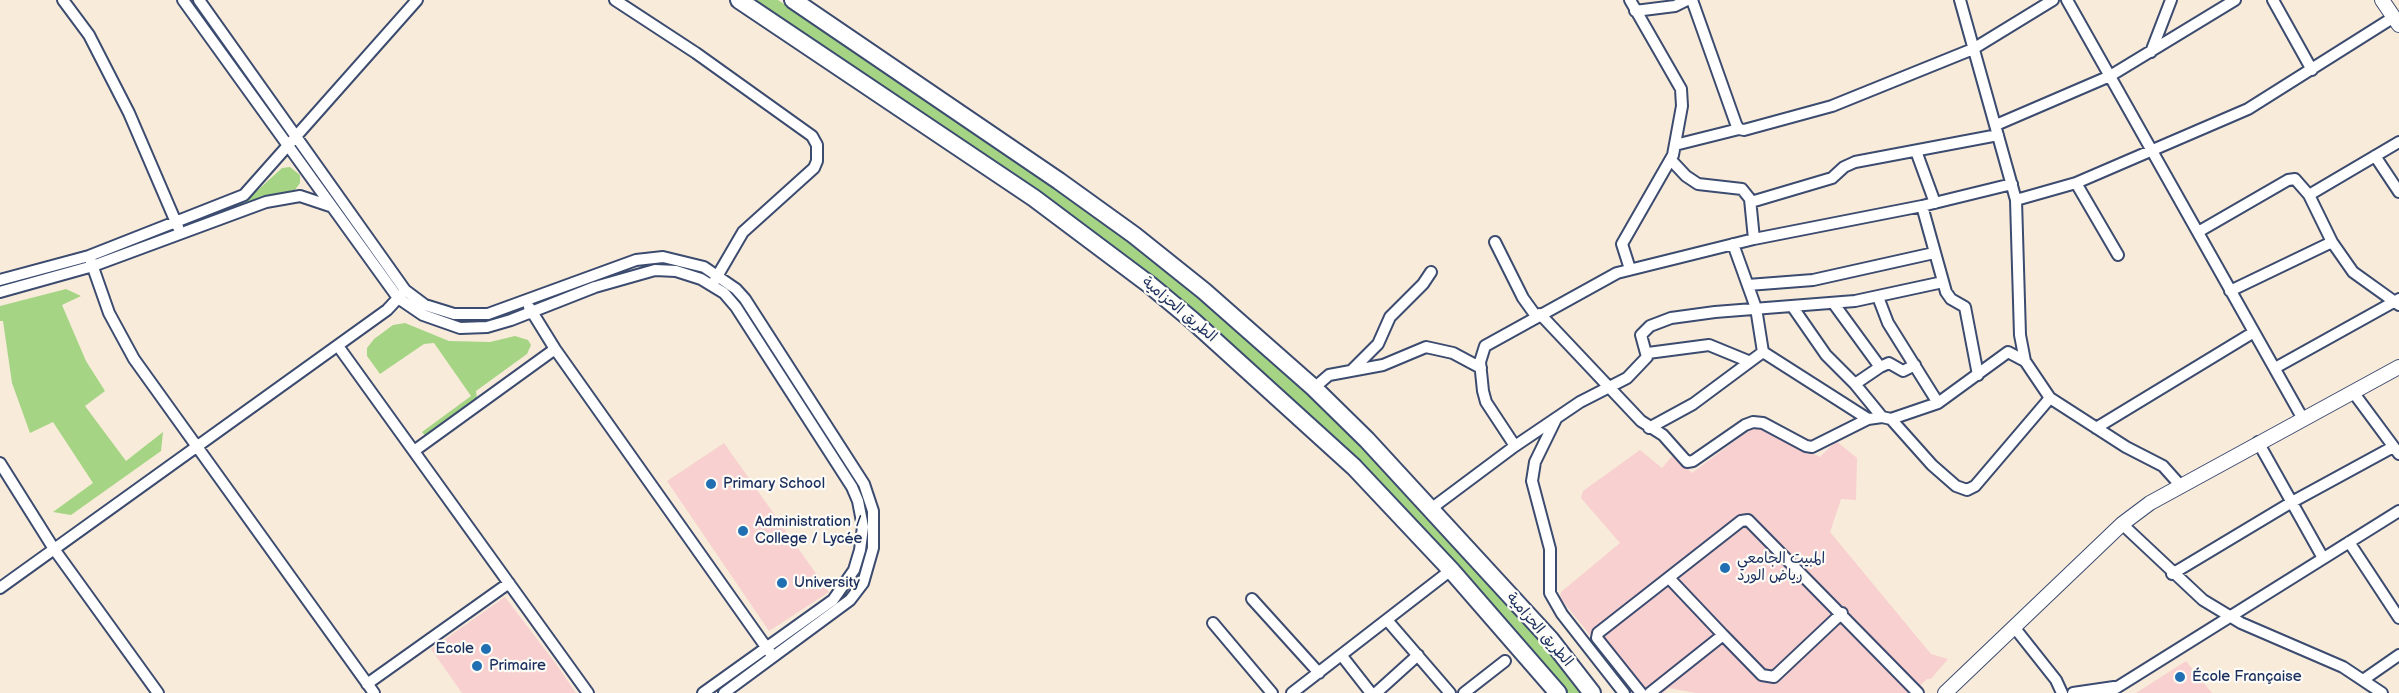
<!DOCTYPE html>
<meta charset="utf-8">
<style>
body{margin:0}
canvas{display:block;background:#f8ebd9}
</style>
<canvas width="2399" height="693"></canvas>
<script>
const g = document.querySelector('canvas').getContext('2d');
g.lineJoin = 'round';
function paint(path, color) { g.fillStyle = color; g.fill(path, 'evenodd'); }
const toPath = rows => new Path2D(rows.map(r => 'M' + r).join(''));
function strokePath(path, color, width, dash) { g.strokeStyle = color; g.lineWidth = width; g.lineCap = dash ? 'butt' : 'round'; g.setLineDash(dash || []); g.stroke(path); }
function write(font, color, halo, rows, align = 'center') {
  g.font = font + ' "Balsamiq Sans","Playpen Sans Arabic",sans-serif'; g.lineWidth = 4.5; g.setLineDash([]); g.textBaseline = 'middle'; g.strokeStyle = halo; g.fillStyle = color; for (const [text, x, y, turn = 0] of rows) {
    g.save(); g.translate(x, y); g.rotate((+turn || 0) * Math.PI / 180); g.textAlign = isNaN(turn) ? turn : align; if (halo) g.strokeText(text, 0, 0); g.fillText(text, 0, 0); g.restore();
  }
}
paint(toPath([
 [1752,428,1761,428,1820,457,1836,441,1857,458,1856,500,1841,499,1830,532,1931,654,1948,659,1931,679,1927,679,1912,693,1696,693,1669,688,1663,693,1637,693,1560,598,1561,592,1620,543,1581,498,1583,491,1640,450,1662,468,1674,454,1692,473],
 [724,443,829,592,769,631,667,481],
 [505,597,556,664,576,693,462,693,431,649],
 [2186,661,2212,693,2136,693]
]), '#f7d0cf');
paint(toPath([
 [748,0,778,0,1016,159,1174,274,1360,440,1524,620,1583,693,1563,693,1520,641,1172,297],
 [290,167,300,175,300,183,295,190,269,195,224,212,248,199,282,168],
 [66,289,81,296,62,305,86,361,105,391,85,406,126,461,163,432,161,451,71,515,53,512,93,483,53,422,30,433,12,383,3,321,0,321,0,306],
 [405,323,449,341,490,342,515,336,528,340,531,345,527,354,476,391,477,399,426,437,422,432,471,396,434,343,424,344,380,374,367,356,367,348,374,339,393,325]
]), '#a5d584');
const minor = toPath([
 [63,0,89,35,129,113,178,227],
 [183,0,398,298,423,315,460,328,487,327,511,320,595,287,655,270,676,271,701,279,724,293,736,307,852,487,858,501,863,527,860,550,854,570,833,600,703,693],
 [199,0,405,290,425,305,454,314,488,314,636,260,663,257,704,267,736,289,745,299,864,484,873,511,873,548,863,583,850,600,724,693],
 [615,0,696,53,812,136,817,145,817,161,814,168,743,232,715,280],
 [1692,0,1736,124,1739,129,1744,130,1832,106,1973,49,2053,0],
 [1960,0,2016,200,2020,335,2025,361],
 [2067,0,2303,419],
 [2273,0,2312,70],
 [1635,11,1675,6,1687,0],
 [2151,52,2171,0],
 [1996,125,2110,76,2235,0],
 [1675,145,1739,129],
 [1916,151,1935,203],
 [2375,156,2399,192],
 [1671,160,1686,176,1698,184,1742,189,1750,199,1754,239],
 [2076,183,2118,255],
 [2309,195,2399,142],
 [2016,200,2076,183,2248,109,2394,17],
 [1751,202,1832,178,1844,167,1855,162,1998,135],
 [1922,206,2012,184],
 [2198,232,2288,180,2295,179,2309,195,2332,242,2353,272,2399,305],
 [1495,242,1523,298,1536,316],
 [1733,244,1756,308,1763,352,1868,419],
 [89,256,109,313,134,359,374,693],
 [1630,269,1622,244,1673,155,1682,106,1681,89,1630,0],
 [0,280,89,256,244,195,417,0],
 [1748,285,1813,280,1934,253],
 [2230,291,2332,242],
 [0,292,93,266,266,202,300,196,330,206],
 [1878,297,1888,323,1938,403],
 [1834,304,1880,367,1855,384],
 [1792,306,1826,355,1855,384,1882,417],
 [529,307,555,349,771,654],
 [1540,314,1641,421,1663,435,1687,462,1693,461,1745,425,1753,422,1763,423,1806,446,1812,447,1868,419,1882,417,1891,419,1938,403,2008,352,2025,361,2050,398,2126,447,2163,466,2180,485],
 [338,346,588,693],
 [1648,353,1709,345,1748,361],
 [1880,367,1889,363,1903,371,1915,365],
 [2275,368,2399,299],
 [1351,371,1378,344,1390,317,1423,284,1431,272],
 [1314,388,1329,375,1383,365,1426,347,1453,353,1481,368],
 [2353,392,2399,454],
 [1556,419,1535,462,1532,481,1550,549,1550,593,1562,614,1624,693],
 [1891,419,1932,465,1956,486,1967,490,1975,486,2050,398],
 [1649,428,1693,404,1763,352],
 [2096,428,2254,332],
 [2258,442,2323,558],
 [1515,446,1486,402,1483,391,1480,362,1485,346,1617,273,1754,239,1922,206,1946,292,1951,299,1965,307,1978,375],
 [414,451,555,349],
 [0,463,54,549,158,693],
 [1432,508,1515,446,1580,402,1627,378,1647,357,1641,335,1650,326,1671,318,1715,312,1855,301,1943,282],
 [2122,524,2203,600,2241,623,2343,667,2382,693],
 [2349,542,2399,618],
 [2172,574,2292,502,2393,447],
 [0,588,387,310,401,295],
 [1252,599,1319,673],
 [1387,620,1450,693],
 [1213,623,1272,693],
 [2014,627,2056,680,2062,693],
 [1723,635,1762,675,1774,677,1842,613],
 [1342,656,1371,693],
 [2363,680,2399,655],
 [367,684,509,583],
 [1292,693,1451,570],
 [1376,693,1418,655],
 [1464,693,1505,661],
 [1641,693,1597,638,1598,633,1741,521,1748,520,1918,693],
 [1650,693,1723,635,1669,578],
 [2073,693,2114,687],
 [2108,693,2399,511]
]);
const major = toPath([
 [2382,0,2399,25],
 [1945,693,2122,524,2150,503,2399,367]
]);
const highway = toPath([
 [739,0,1034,198,1150,285,1192,320,1354,467,1451,570,1558,693],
 [793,0,1059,181,1134,235,1204,291,1314,388,1367,440,1550,639,1592,693]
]);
strokePath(minor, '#3c4b70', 14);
strokePath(major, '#3c4b70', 16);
strokePath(highway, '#3c4b70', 20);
strokePath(minor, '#fff', 10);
strokePath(major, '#fff', 14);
strokePath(highway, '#fff', 16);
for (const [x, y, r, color] of [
 [711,484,6,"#1f6fb2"],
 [743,531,6,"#1f6fb2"],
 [1725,568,6,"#1f6fb2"],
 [782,583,6,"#1f6fb2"],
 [486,649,6,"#1f6fb2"],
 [477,666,6,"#1f6fb2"],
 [2180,677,6,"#1f6fb2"]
]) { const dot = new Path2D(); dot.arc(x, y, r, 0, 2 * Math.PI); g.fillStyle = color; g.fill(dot); strokePath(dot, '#fdfcf7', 2); }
write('15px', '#1b2f5e', '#fdfcf7', [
 ["الطريق الحزامية",1179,310,40],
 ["الطريق الحزامية",1539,630,49]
]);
write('15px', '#1b2f5e', '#fdfcf7', [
 ["Primary School",723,484],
 ["Administration /",755,522],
 ["College / Lycée",755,539],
 ["المبيت الجامعي",1737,559],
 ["رياض الورد",1737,576],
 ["University",794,583],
 ["Ecole",474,649,"right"],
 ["Primaire",489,666],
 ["École Française",2192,677]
], 'left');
</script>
